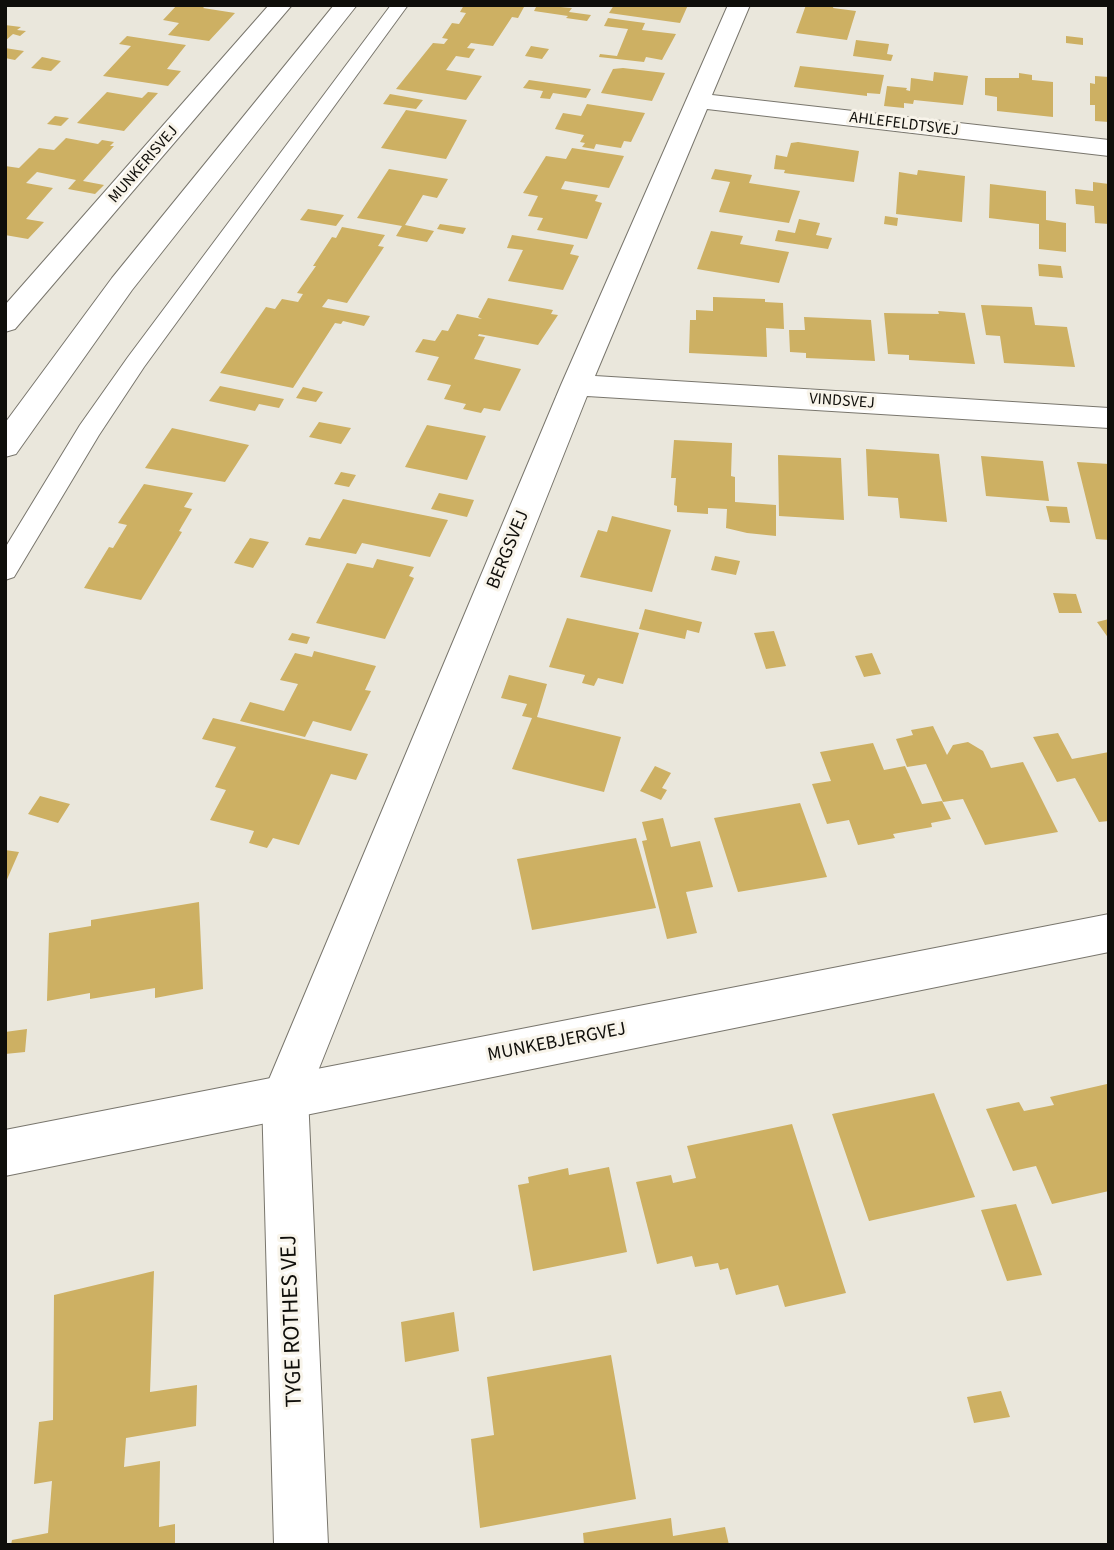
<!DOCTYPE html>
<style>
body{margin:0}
#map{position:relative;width:1114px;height:1550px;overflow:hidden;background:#eae7dc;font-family:"Source Sans 3",sans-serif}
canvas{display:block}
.frame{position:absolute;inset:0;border:7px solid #0f0e0a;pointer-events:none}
</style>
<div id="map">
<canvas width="1114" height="1550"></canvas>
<div class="frame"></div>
</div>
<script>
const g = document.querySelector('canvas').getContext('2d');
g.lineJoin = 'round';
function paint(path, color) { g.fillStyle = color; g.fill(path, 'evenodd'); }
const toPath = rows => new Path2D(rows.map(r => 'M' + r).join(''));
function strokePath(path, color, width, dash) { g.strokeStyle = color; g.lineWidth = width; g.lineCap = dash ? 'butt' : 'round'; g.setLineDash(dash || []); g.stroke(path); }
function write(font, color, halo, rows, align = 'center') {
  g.font = font + ' "Source Sans 3",sans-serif'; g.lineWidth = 6; g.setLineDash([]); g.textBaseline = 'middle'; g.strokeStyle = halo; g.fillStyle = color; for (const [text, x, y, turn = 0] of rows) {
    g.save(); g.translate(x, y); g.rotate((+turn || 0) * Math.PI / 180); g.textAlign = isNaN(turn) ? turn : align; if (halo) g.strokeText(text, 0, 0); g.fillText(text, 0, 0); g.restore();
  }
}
paint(toPath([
 [177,5,206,5,203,8,235,13,209,41,168,35,179,23,163,20],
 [464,5,524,7,518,18,512,17,493,46,471,43,467,48,475,49,469,58,456,56,446,70,482,76,466,100,396,89,433,43,444,44,448,39,442,38,452,23,459,24,466,13,460,12],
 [537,5,572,8,569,12,591,15,587,21,566,18,568,16,534,11],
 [614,5,688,5,680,23,609,13],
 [806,5,834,5,833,8,856,11,847,40,796,33],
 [608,18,645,23,642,30,676,34,662,60,646,57,644,62,599,57,600,54,617,56,628,29,604,26],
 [5,25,21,27,17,30,26,31,20,36,13,34,5,41],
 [127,36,186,45,167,69,181,71,168,86,103,76,131,46,119,44],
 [1066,36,1083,38,1083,45,1066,43],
 [856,40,889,44,887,54,893,55,891,61,853,56],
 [531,46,549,49,542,59,525,56],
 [5,48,24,51,15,60,5,58],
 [42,57,61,61,51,71,31,68],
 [800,66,884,75,880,94,867,93,867,96,794,87],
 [623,68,665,73,652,101,601,93,613,69],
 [934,72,968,76,963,105,914,100,913,104,904,103,904,108,884,106,887,86,907,88,906,90,910,91,911,78,933,81],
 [1019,73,1032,75,1032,80,1053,82,1053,117,997,111,997,97,985,95,985,78,1019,78],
 [1095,76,1109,77,1109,122,1095,121,1095,105,1090,105,1090,83,1095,84],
 [529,80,591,89,586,98,553,93,550,99,540,98,543,91,523,88],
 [107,92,142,98,148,92,158,93,124,131,77,123],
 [390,94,423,100,416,109,383,104],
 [587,104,645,113,631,142,624,141,621,148,596,144,594,149,582,147,585,143,580,142,584,135,555,129,563,113,581,116],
 [406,110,467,120,446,159,381,148],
 [55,116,69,118,61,126,47,124],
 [66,138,98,144,102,140,114,142,110,146,114,146,83,181,104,185,95,194,68,189,76,180,37,172,26,183,53,188,26,219,44,222,28,239,5,235,5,166,19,168,39,148,54,150],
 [798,142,859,151,854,182,784,173,785,170,774,169,776,155,787,157,791,143],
 [572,148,624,156,609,188,565,181,561,189,598,195,595,201,602,203,587,239,537,230,543,218,528,216,538,196,523,193,546,156,566,159],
 [389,169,448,179,437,198,423,195,405,225,434,231,427,242,396,236,402,226,357,218],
 [715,169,752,175,749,183,800,191,789,223,719,212,730,182,711,179],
 [918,170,965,176,962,222,896,214,899,172,917,175],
 [1093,182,1109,184,1109,224,1095,223,1094,206,1076,204,1075,189,1093,191],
 [990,184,1046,191,1046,220,1066,223,1066,252,1039,249,1039,224,989,218],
 [308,209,344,215,336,226,300,220],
 [885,216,898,218,897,226,884,224],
 [799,219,820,223,816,235,832,238,828,249,775,241,778,230,795,233],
 [440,224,466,228,463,234,437,229],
 [342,227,385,235,378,246,384,247,347,303,328,299,322,307,370,316,364,326,343,321,341,324,335,323,293,388,220,373,266,307,275,309,282,299,298,302,303,294,297,293,316,266,313,266,332,237,336,238],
 [711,231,743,236,740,244,789,252,779,283,697,269],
 [512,235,574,245,570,254,579,256,563,290,508,281,523,250,507,248],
 [1038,264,1061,266,1063,278,1039,276],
 [713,297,765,299,765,302,783,303,784,329,766,328,767,357,689,353,690,320,696,320,696,310,713,311],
 [488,298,553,310,551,314,558,315,538,345,479,334,478,336,485,337,474,359,521,369,500,411,484,408,481,413,463,409,466,404,444,399,451,385,427,380,439,357,415,352,423,339,435,341,442,330,448,331,457,314,482,319,478,317],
 [981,305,1032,307,1035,325,1067,327,1075,367,1004,363,1000,336,986,335],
 [938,311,965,313,975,364,909,360,909,355,888,354,884,313,939,314],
 [804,317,871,320,875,361,806,358,806,353,790,352,789,330,805,330],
 [220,386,284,399,279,408,259,404,255,411,209,401],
 [303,387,323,392,316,402,296,398],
 [319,422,351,428,341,444,309,437],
 [427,425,486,436,467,480,405,467],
 [172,428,249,445,225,482,145,468],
 [674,440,732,443,731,476,735,477,735,502,776,505,776,536,747,533,726,528,727,509,708,508,708,514,677,512,677,506,674,505,676,478,671,478],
 [866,449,939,454,947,522,900,518,898,498,868,496],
 [778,455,841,458,844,520,779,516],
 [981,456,1043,461,1049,501,986,496],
 [1077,462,1109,464,1109,540,1096,539],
 [341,472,356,475,349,487,334,484],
 [144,484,193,493,184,507,192,509,179,531,182,532,141,600,84,588,109,547,113,548,127,525,118,523],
 [439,493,474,500,467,517,431,509],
 [343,499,448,520,430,557,362,543,356,554,305,545,309,537,320,539],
 [1046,506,1067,507,1070,523,1050,522],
 [612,516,671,530,652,592,580,577,598,530,607,532],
 [250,538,269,542,253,568,234,563],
 [715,556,740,561,736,575,711,570],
 [377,559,414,567,409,576,414,578,385,639,316,623,347,563,373,568],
 [1053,593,1076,594,1082,613,1059,613],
 [645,609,702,622,699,633,687,630,685,639,639,629],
 [567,618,639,633,623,684,598,678,594,686,582,683,585,675,549,667],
 [1109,619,1109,639,1097,622],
 [774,631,786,666,766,669,754,633],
 [292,633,310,637,307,644,288,640],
 [314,651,376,666,365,690,371,691,351,731,313,721,305,737,240,721,250,702,284,711,298,684,280,680,295,653,312,657],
 [872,653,881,674,864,677,855,656],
 [509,675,547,684,537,717,621,737,604,792,512,769,532,718,522,716,527,704,501,698],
 [213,718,368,754,356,780,331,774,299,845,273,838,267,848,249,843,254,831,210,820,226,790,215,787,236,747,202,739],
 [933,726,947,755,953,745,968,742,983,751,991,768,1023,762,1058,832,985,845,963,799,943,802,926,764,907,767,896,739,913,735,911,730],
 [1058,733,1072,759,1109,752,1109,821,1099,822,1075,778,1057,782,1033,737],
 [873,743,884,770,905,766,922,804,942,801,951,819,931,823,932,827,893,834,895,838,858,845,849,820,827,824,812,784,831,781,820,752],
 [655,766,671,773,662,788,667,790,661,800,640,791],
 [40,796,70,804,58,823,28,814],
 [800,803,827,877,738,892,714,818],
 [663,818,671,847,700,841,713,887,686,892,697,933,667,939,642,841,647,840,642,822],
 [636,838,656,908,532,930,517,859],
 [5,850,19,852,5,884],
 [199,902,203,989,155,998,155,988,90,999,90,993,47,1001,49,933,91,926,91,920],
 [27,1029,25,1052,5,1054,5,1032],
 [1107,1084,1109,1191,1052,1204,1036,1166,1013,1171,986,1109,1019,1102,1024,1111,1054,1105,1050,1097],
 [934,1093,975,1197,869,1221,832,1114],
 [792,1124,846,1293,785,1307,778,1285,736,1295,728,1268,720,1270,718,1263,695,1267,692,1256,657,1264,636,1182,671,1175,673,1183,696,1178,687,1146],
 [609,1167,627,1252,533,1271,518,1185,529,1183,528,1177,568,1168,569,1175],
 [1016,1204,1042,1275,1007,1281,981,1210],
 [154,1271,150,1392,197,1385,196,1426,126,1438,124,1467,160,1461,159,1527,175,1524,175,1545,11,1545,12,1540,48,1533,52,1481,34,1484,39,1422,53,1420,54,1295],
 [454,1312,459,1351,405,1362,401,1322],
 [611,1355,636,1499,480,1528,471,1439,494,1435,487,1377],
 [1001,1391,1010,1417,974,1423,967,1397],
 [671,1518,673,1536,725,1527,729,1545,584,1545,583,1533]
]), '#cdb063');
const service = toPath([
 [391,5,408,5,144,367,99,435,14,577,5,580,5,548,80,425,128,357,391,5]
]);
const minor = toPath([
 [269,5,292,5,15,329,5,332,5,305,269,5],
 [728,5,750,5,712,95,1109,140,1109,156,707,109,595,376,1109,408,1109,428,587,396,308,1096,328,1545,274,1545,262,1096,561,385,728,5]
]);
const tertiary = toPath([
 [1109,914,1109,952,5,1176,5,1130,1109,914]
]);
const secondary = toPath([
 [334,5,357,5,132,290,16,454,5,457,5,423,112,278,334,5]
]);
strokePath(service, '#79766d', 2);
strokePath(minor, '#79766d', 2);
strokePath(tertiary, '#79766d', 2);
strokePath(secondary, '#79766d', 2);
paint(service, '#fff');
paint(minor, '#fff');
paint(tertiary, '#fff');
paint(secondary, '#fff');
write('16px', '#0f0e0a', '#f8f4ea', [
 ["AHLEFELDTSVEJ",904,125,7],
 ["MUNKERISVEJ",144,165,-49],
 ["VINDSVEJ",842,402,4]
]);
write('19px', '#0f0e0a', '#f8f4ea', [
 ["BERGSVEJ",509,550,-68],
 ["MUNKEBJERGVEJ",557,1043,-11]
]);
write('23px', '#0f0e0a', '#f8f4ea', [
 ["TYGE ROTHES VEJ",293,1321,-92]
]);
</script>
